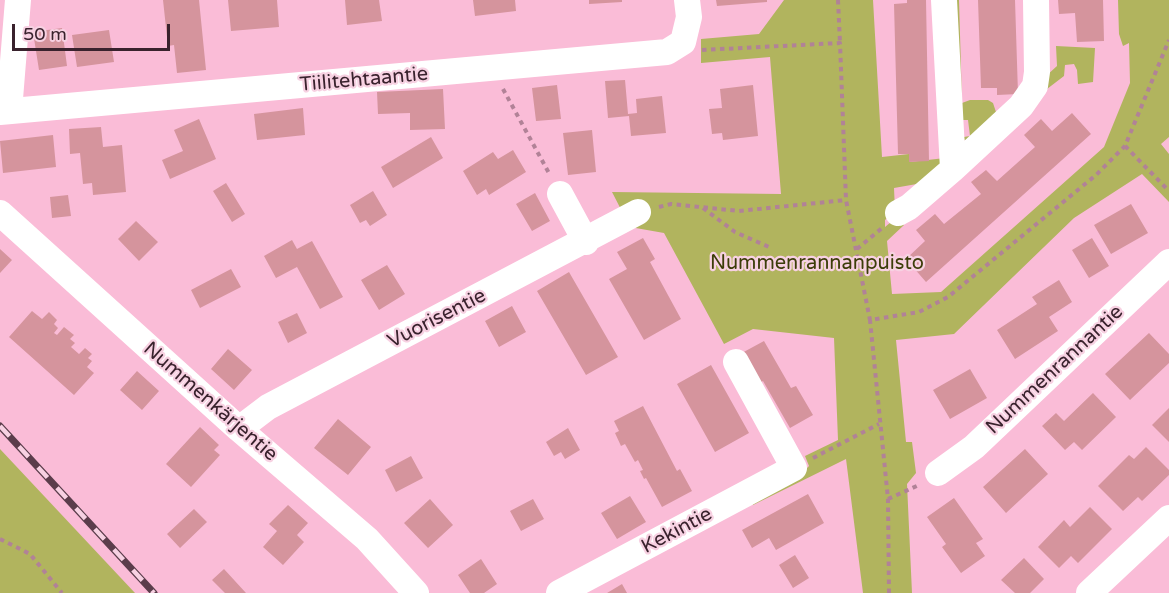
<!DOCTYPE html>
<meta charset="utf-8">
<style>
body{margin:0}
#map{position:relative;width:1169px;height:593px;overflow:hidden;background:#fabcd7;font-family:"Varela Round",sans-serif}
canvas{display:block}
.scale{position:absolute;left:12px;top:24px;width:158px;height:27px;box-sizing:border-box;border:3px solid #39222d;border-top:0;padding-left:8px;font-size:18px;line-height:21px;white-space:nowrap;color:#39222d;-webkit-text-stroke:4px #f7d1e2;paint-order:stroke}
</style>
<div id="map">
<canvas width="1169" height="593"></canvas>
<div class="scale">50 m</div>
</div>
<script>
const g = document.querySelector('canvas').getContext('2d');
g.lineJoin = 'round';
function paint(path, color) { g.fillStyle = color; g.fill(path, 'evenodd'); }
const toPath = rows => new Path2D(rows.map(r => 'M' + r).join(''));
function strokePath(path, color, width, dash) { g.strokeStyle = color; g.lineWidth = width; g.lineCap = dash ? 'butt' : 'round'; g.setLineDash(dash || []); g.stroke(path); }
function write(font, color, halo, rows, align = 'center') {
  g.font = font + ' "Varela Round",sans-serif'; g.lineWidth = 4.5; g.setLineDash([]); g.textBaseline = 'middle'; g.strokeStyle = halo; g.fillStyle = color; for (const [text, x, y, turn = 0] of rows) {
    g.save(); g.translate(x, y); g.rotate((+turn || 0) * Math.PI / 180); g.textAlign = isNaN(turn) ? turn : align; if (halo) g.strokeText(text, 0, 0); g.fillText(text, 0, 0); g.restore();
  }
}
paint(toPath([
 [784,0,873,0,882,157,909,154,910,162,945,158,928,182,894,188,895,211,885,220,885,227,897,217,904,225,887,241,892,294,941,292,1104,147,1130,83,1129,43,1123,46,1119,34,1118,0,1169,0,1169,137,1161,144,1169,154,1169,202,1142,174,1074,218,954,334,896,340,906,442,912,442,916,473,907,484,912,593,863,593,846,459,753,505,752,501,806,469,809,466,805,456,838,440,834,338,753,329,724,344,664,233,630,227,612,192,781,194,770,57,701,63,701,39,759,34],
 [955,0,959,0,962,103,970,100,988,100,993,103,998,118,966,146,964,137,970,136,968,120,962,120],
 [1056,46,1095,48,1093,82,1078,84,1077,70,1074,64,1065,65,1064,76,1047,89,1046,76,1057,66],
 [0,449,135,593,0,593]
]), '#b1b45e');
paint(toPath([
 [163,0,199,0,206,70,177,73,174,45,168,46],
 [228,0,277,0,279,27,231,31],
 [345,0,379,0,382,21,347,25],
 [473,0,515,0,516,11,475,16],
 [589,0,622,0,622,2,589,4],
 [716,0,767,0,767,2,717,6],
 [907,0,926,0,929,161,909,162,909,154,898,154,894,4,907,3],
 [978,0,1015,0,1018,94,997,95,997,88,981,88],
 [1058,0,1103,0,1104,41,1077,42,1075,13,1059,14],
 [62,28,67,66,39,70,33,32],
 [109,30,114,62,77,67,72,35],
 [625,80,628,114,637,113,636,99,662,96,666,133,631,136,629,116,608,118,605,81],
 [557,85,561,119,536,121,532,88],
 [753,85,758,136,723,140,722,133,712,134,709,109,722,108,720,89],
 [443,89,445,129,410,130,410,113,378,114,377,92],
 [303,108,305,135,257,140,254,114],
 [1072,113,1091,134,926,282,906,259,925,241,916,230,935,214,944,224,981,194,971,182,986,170,997,181,1035,147,1024,135,1041,119,1052,131],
 [199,119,216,159,170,179,162,160,183,151,174,130],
 [101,127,103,147,122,145,126,192,93,195,92,183,83,184,80,153,70,154,69,129],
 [592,130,596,172,568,175,563,133],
 [53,135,56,167,3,173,0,141],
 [431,137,443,158,393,188,381,167],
 [513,150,526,172,489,195,486,189,477,195,463,171,493,152,498,159],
 [226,183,245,214,232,222,213,191],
 [373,191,387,215,370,226,366,220,360,223,350,205],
 [535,193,550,221,532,231,516,204],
 [68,195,71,216,52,218,50,197],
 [1131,204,1148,233,1111,254,1094,225],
 [136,221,158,242,139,261,118,239],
 [643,238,655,259,650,262,681,319,644,340,609,279,627,269,617,252],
 [1092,238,1109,266,1089,278,1072,250],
 [292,240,297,249,312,241,343,297,320,309,297,267,276,278,264,256],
 [0,249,12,260,0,273],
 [387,265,405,294,379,310,361,280],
 [231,269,241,287,200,308,191,290],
 [569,272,618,357,586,375,537,291],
 [1059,280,1072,302,1049,317,1058,331,1015,359,997,330,1037,304,1032,297],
 [512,306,526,332,499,347,485,321],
 [32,311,42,319,49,312,57,320,54,324,58,328,54,333,57,335,64,327,74,335,70,339,75,343,71,347,79,354,85,348,92,354,88,358,92,361,87,367,94,373,74,395,9,337],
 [297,313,307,333,288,343,278,322],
 [1149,333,1169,354,1169,363,1130,400,1105,374],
 [764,341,791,388,796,386,813,415,790,428,763,381,758,384,740,354],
 [228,349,252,370,234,390,211,369],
 [711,365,749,433,715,452,677,384],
 [970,369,987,398,950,419,933,390],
 [137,371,159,391,142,410,120,390],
 [1093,393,1116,417,1082,450,1074,442,1065,450,1042,426,1056,413,1064,421],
 [643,406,677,471,680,469,692,491,662,507,646,478,644,479,640,471,643,470,638,460,635,462,625,444,621,446,615,433,619,431,614,421],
 [1169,408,1169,442,1152,425],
 [338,419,371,447,348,475,314,448],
 [200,427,219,445,214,450,220,455,191,487,166,464],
 [568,428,580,450,565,459,561,452,554,456,546,442],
 [1146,447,1169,470,1169,475,1142,501,1138,497,1123,511,1098,486,1129,455,1134,459],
 [1025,449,1048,474,1006,513,983,487],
 [411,456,423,478,396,492,385,470],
 [808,494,824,523,776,550,769,538,752,548,742,530],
 [630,496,646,522,617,539,601,513],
 [954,498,983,539,976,543,985,556,961,573,942,547,946,544,927,517],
 [430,499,453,525,428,548,404,523],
 [533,499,544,519,521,531,510,511],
 [288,505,308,523,297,535,304,542,283,565,263,547,277,531,269,524],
 [1090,507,1112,529,1078,563,1071,556,1059,568,1038,547,1064,520,1070,527],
 [194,509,207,522,180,548,167,534],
 [795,555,809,578,793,588,779,565],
 [1024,558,1044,579,1030,593,1015,593,1001,580],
 [481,559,497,584,484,593,470,593,458,575],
 [224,569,246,593,225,593,212,580],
 [622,584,627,593,607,593]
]), '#d5949d');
strokePath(toPath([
 [838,0,840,43],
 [702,50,840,43,846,200,870,320],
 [503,89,550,175],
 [1125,146,1169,191],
 [659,207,671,204,739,211,846,200],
 [703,208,735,232,769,247],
 [857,249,882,228],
 [813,458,879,424],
 [888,499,919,485],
 [0,539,30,554,62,593],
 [889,593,888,499,870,320,919,312,948,297,1096,175,1125,146,1169,40]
]), '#b18297', 4, [4.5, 4.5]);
strokePath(toPath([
 [944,0,953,169],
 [9,111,18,0],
 [0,112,667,52,683,42,689,17,687,0],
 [560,194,586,242],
 [0,213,239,429,367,539,416,593],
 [898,213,909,207,953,169,1021,106,1035,86,1037,72,1036,0],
 [239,429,268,407,638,212],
 [938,473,974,447,1169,262],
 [559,593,794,468,736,362],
 [1089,593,1169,518]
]), '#fff', 26);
const rail = toPath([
 [0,426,154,593]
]);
strokePath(rail, '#5b3d4b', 7);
strokePath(rail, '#f7d1e2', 4.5, [14]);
write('20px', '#39222d', '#f7d1e2', [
 ["Tiilitehtaantie",364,80,-5],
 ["Vuorisentie",437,319,-27],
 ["Nummenrannantie",1055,370,-43],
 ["Nummenkärjentie",210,402,41],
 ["Kekintie",677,531,-28]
]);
write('20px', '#3c3d09', '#f7d1e2', [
 ["Nummenrannanpuisto",817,264]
]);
</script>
